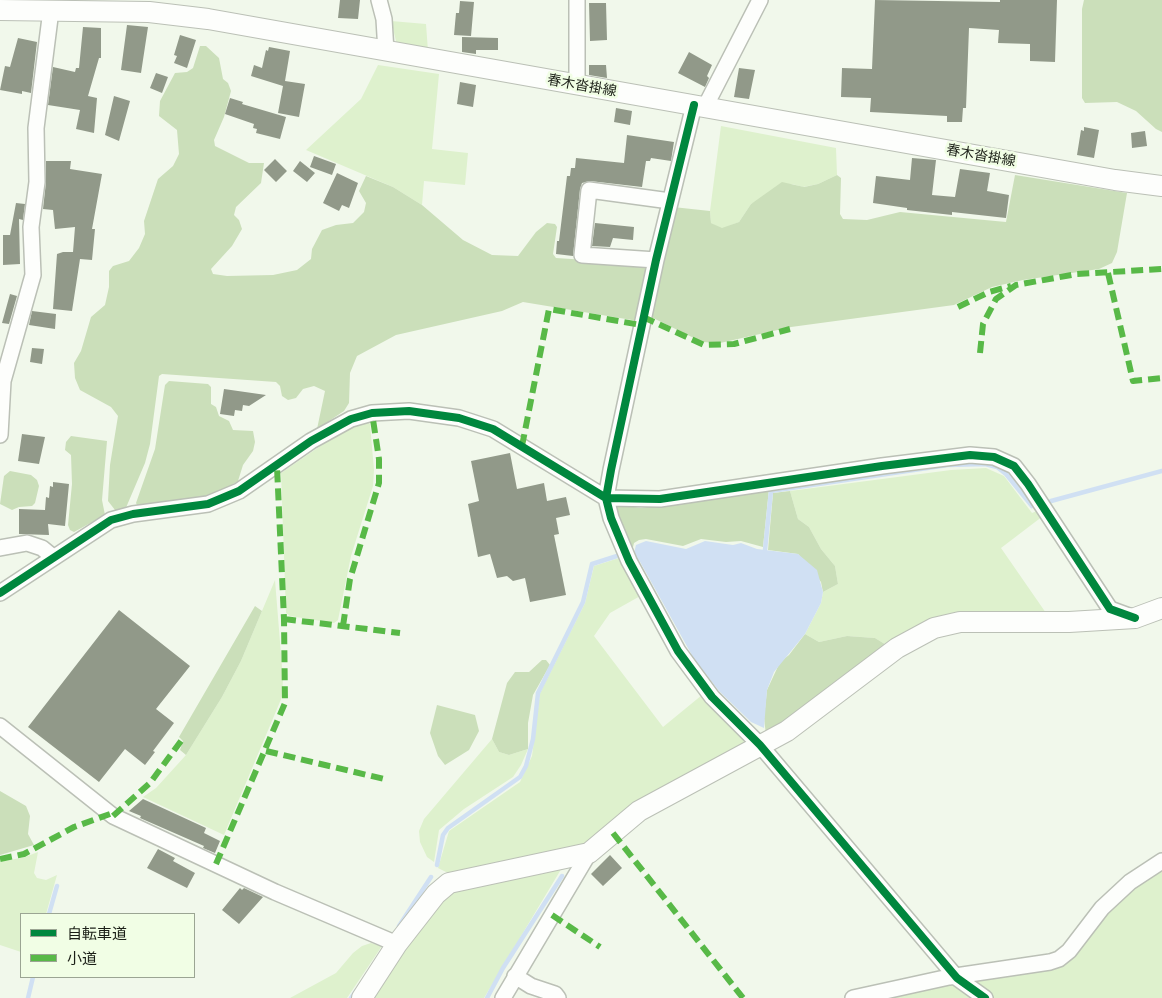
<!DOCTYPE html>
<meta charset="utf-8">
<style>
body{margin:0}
#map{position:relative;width:1162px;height:998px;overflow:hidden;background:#f1f8eb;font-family:Lora,"Noto Sans JP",serif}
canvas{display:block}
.legend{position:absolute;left:20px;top:913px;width:175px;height:65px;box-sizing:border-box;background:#f1fee5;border:1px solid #9ba593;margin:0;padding:6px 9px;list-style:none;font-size:15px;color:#1b1f17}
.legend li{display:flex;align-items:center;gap:10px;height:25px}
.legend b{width:25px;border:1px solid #9ba593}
</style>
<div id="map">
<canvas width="1162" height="998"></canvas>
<ul class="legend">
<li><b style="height:6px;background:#00873e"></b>自転車道</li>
<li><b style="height:6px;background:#58b947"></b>小道</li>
</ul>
</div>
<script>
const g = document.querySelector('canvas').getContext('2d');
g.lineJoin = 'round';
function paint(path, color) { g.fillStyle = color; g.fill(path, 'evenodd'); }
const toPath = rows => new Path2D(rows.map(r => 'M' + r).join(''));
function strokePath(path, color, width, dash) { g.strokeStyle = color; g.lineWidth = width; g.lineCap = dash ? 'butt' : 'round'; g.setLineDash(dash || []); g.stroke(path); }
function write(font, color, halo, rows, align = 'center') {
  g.font = font + ' Lora,"Noto Sans JP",serif'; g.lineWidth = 5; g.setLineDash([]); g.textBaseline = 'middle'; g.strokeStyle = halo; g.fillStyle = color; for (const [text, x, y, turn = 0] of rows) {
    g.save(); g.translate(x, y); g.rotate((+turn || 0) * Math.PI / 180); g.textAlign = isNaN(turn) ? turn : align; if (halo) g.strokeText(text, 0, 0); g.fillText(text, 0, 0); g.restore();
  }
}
paint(toPath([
 [391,21,426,24,428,51,397,45],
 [378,65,439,74,432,149,468,153,465,185,424,181,422,205,393,187,306,150,361,99],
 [721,126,836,148,837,175,818,184,803,187,792,184,751,204,739,222,722,229,711,223,710,211],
 [367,421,370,424,374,470,373,486,351,556,338,620,334,623,290,616,286,613,281,473,332,438,351,426],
 [986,468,1004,476,1032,513,1039,510,1043,516,1001,548,1046,613,965,614,888,646,875,638,847,636,819,642,805,634,821,603,823,592,838,584,835,566,821,549,809,527,798,519,790,491,951,470],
 [622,557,642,595,610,613,594,636,663,727,702,695,744,741,741,749,576,848,458,873,446,872,438,868,449,831,520,782,532,756,540,693,585,603,594,566],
 [275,580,283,679,282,697,224,835,143,797,156,788,186,755,222,697,241,661],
 [492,739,499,752,509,755,528,749,521,765,513,777,464,809,439,830,434,862,427,857,420,842,419,831,424,819],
 [38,852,34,873,37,878,46,880,57,875,46,914,21,914,21,952,0,945,0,862,25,857],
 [1162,864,1162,998,990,998,970,981,1056,964,1106,909],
 [563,866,484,998,373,998,413,936,440,900,453,891],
 [371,943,382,946,347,998,290,998,336,973,353,953,362,946],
 [950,981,980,998,865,998]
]), '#def1cd');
paint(toPath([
 [1084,0,1162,0,1162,132,1156,129,1136,111,1117,102,1085,103,1082,98,1082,9],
 [200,46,206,46,219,58,223,79,228,83,231,91,224,117,214,140,215,146,249,163,264,163,261,183,236,207,234,215,239,220,242,229,232,246,211,269,213,274,227,276,273,275,297,270,311,259,312,249,322,230,336,225,353,223,364,212,366,203,359,191,366,176,393,187,422,205,463,240,492,255,518,256,536,232,547,223,555,224,557,227,553,254,556,258,648,264,638,321,523,302,502,311,396,335,357,356,350,373,349,403,344,411,317,429,325,391,314,386,303,389,296,398,288,400,282,396,280,386,276,382,162,374,159,376,150,444,145,463,125,510,115,510,108,501,110,465,118,416,111,407,80,390,75,378,74,363,81,351,91,317,105,305,109,287,109,271,113,266,129,261,139,248,145,234,144,221,158,179,173,166,179,154,177,130,159,116,160,101,175,73,187,72,193,68],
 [837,175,841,178,840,214,843,219,867,220,900,212,1006,222,1015,175,1127,193,1117,252,1112,263,1099,269,1023,280,992,287,954,305,791,327,720,343,702,342,649,316,673,207,710,211,711,223,722,228,739,222,751,204,782,182,804,187,818,184],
 [169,381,208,384,211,387,211,404,216,407,219,416,229,421,233,430,253,431,255,442,253,451,243,465,238,481,225,489,207,496,138,507,136,503,155,449,165,385],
 [71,436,107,441,102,500,105,515,74,532,70,530,68,525,72,484,71,455,65,450,66,442],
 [10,471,31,475,37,480,39,486,35,503,32,506,19,507,12,510,0,504,4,476],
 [769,489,763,547,741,541,726,542,701,539,683,546,646,539,639,540,634,543,632,551,613,504,641,508],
 [790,491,798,519,809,527,821,549,835,566,838,584,823,592,821,582,798,554,768,550,773,493],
 [255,606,262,611,241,661,222,697,186,755,180,750,183,741,179,737],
 [805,634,819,642,847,636,875,638,888,646,766,735,764,718,767,690,780,662,789,655],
 [542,660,546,660,550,665,533,695,528,723,528,749,509,755,499,752,492,739,507,683,515,672,529,672],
 [437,705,475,715,479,731,469,750,445,765,438,756,430,733],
 [0,791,26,806,30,816,28,834,34,845,0,855]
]), '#cbdfba');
paint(toPath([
 [646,541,686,549,705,541,733,545,741,543,757,549,798,554,817,570,823,592,821,603,805,634,774,672,767,690,764,728,751,722,719,691,694,659,639,560,636,559,634,553,636,545]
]), '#d0e0f3');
strokePath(toPath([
 [1051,501,1162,471],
 [765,550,771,491,948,465,985,464,997,467,1006,474,1032,506],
 [437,865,443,835,448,828,520,777,526,766,533,739,538,693,583,602,592,564,617,556],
 [49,914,57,886],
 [399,926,431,877],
 [28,998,33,977],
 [351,998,356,991],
 [487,998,503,968,562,876]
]), '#d0e0f3', 4.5);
paint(toPath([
 [340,0,360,0,358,19,338,18],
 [875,0,1000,2,1000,0,1057,0,1055,62,1030,61,1030,44,998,43,999,30,969,28,966,108,963,108,962,122,947,122,947,116,870,112,871,98,841,97,842,68,872,69],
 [460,1,474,2,471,36,454,35,456,13,459,13],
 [589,3,606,3,607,40,590,41],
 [127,25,148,27,141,73,121,70],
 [83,27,101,28,101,58,99,58,88,96,97,98,94,133,76,129,80,110,48,105,53,67,75,72,76,68,79,68],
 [180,35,196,40,187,68,174,63,177,56,174,55],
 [462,37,498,38,498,50,476,50,476,54,462,52],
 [18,38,37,42,31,93,22,91,22,94,0,90,5,66,10,67],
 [269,47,290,51,285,81,305,84,299,117,278,113,283,86,251,76,254,65,262,68,266,50,268,51],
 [689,52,712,65,707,76,709,78,705,87,678,73],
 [589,65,606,65,607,78,589,75],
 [739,68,755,70,749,99,734,97],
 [156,73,168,77,162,93,150,88],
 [460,82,476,85,473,107,457,104],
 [114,96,130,101,119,141,105,135],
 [230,98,243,102,242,104,286,117,280,139,256,133,257,129,253,128,254,124,225,114],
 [616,108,632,111,630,125,614,122],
 [1084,127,1099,130,1094,158,1077,155,1081,130,1084,131],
 [1145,131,1147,146,1132,148,1131,133],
 [627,135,674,142,671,161,651,158,650,161,646,161,642,187,590,181,582,183,580,189,573,256,556,254,557,241,559,241,567,176,570,176,571,168,575,168,576,158,624,163],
 [314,156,336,164,332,175,310,167],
 [912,158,936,160,932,195,955,197,960,169,990,173,987,191,1009,195,1006,218,952,212,952,215,907,210,907,208,873,203,876,176,910,180],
 [275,159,287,171,276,182,264,170],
 [46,161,71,161,70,169,102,174,92,229,95,229,92,260,80,259,72,311,53,309,57,254,63,252,73,252,75,227,55,229,53,210,43,209,46,182],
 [300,161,315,173,307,182,293,171],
 [337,173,358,183,349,208,342,205,339,211,323,203],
 [16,203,25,204,23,220,19,219,20,264,3,265,3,235,10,235],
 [595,223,634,227,633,240,613,238,610,247,592,246],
 [10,294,17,296,9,324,2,323],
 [32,311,56,314,55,329,29,325],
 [32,348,44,349,42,364,30,362],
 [224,389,266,395,249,406,243,405,242,411,235,410,234,416,220,414],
 [22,434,45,437,39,464,18,461],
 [510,453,517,489,544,483,547,501,566,497,570,515,556,518,559,534,554,535,566,595,530,602,525,578,513,581,507,576,497,578,490,554,478,557,468,504,479,501,471,461],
 [53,482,69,484,65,526,48,524,49,535,19,534,19,509,45,510,46,497,49,498,50,486,53,487],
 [119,610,190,666,156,709,174,723,153,751,155,752,145,765,125,749,99,782,28,727],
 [143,799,206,828,204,833,220,841,215,853,203,848,204,846,140,818,141,816,129,811],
 [158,849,175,858,173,861,195,873,187,888,147,868],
 [610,855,622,868,603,886,591,874],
 [240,888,242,890,244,888,263,897,239,924,222,910]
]), '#919989');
const street = toPath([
 [379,0,384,19,386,52],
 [577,0,577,85],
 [694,105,656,260,611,470,606,498,611,518,629,561,678,651,712,697,760,745,957,978,985,998],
 [705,107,760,0],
 [656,260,582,255,589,190,670,201],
 [0,435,3,381,33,275,31,227,37,182,36,128,51,10],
 [0,548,27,543,42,548,53,557],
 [0,593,111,520,133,514,208,504,239,491,311,441,351,419,372,413,409,411,459,418,493,429,606,498,660,499,882,466,970,455,994,457,1014,466,1028,484,1110,609,1129,616],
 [0,726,113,816,275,892,397,944],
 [515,976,531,986,555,994,558,998],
 [503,998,589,853],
 [853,998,949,977,1050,962,1059,959,1069,951,1102,908,1130,882,1162,861]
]);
const secondary = toPath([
 [0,10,149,12,208,19,1115,180,1162,186],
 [362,998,397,944,436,894,449,883,589,853,639,811,787,731,897,648,934,628,960,622,1069,622,1135,618,1162,608]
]);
strokePath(street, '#bbc0b6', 18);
strokePath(secondary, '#bbc0b6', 22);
strokePath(street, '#fdfefc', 15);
strokePath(secondary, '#fdfefc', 20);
strokePath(toPath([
 [1108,273,1133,381,1162,378],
 [958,307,989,292,1011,286],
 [643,317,704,345,734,344,790,329],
 [980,353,983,324,996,299,1016,285,1077,274,1162,269],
 [522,446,549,309,641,325],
 [284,619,400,633],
 [343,626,350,579,379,483,379,459,372,413],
 [266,751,384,779],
 [113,816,150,783,181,741],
 [613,833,743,998],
 [0,859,24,854,74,827,110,814],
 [216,864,285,703,284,619,277,467],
 [552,915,600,947]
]), '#58b947', 6, [12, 6]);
strokePath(toPath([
 [694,105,656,260,611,470,606,498,611,518,629,561,678,651,712,697,760,745,957,978,985,998],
 [0,593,111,520,133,514,208,504,239,491,311,441,351,419,372,413,409,411,459,418,493,429,606,498,660,499,882,466,970,455,994,457,1014,466,1028,484,1110,609,1135,618]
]), '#00873e', 8);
write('14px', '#1b1f17', '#f1fee5', [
 ["春木沓掛線",582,86,10],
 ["春木沓掛線",981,156,10]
]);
</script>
